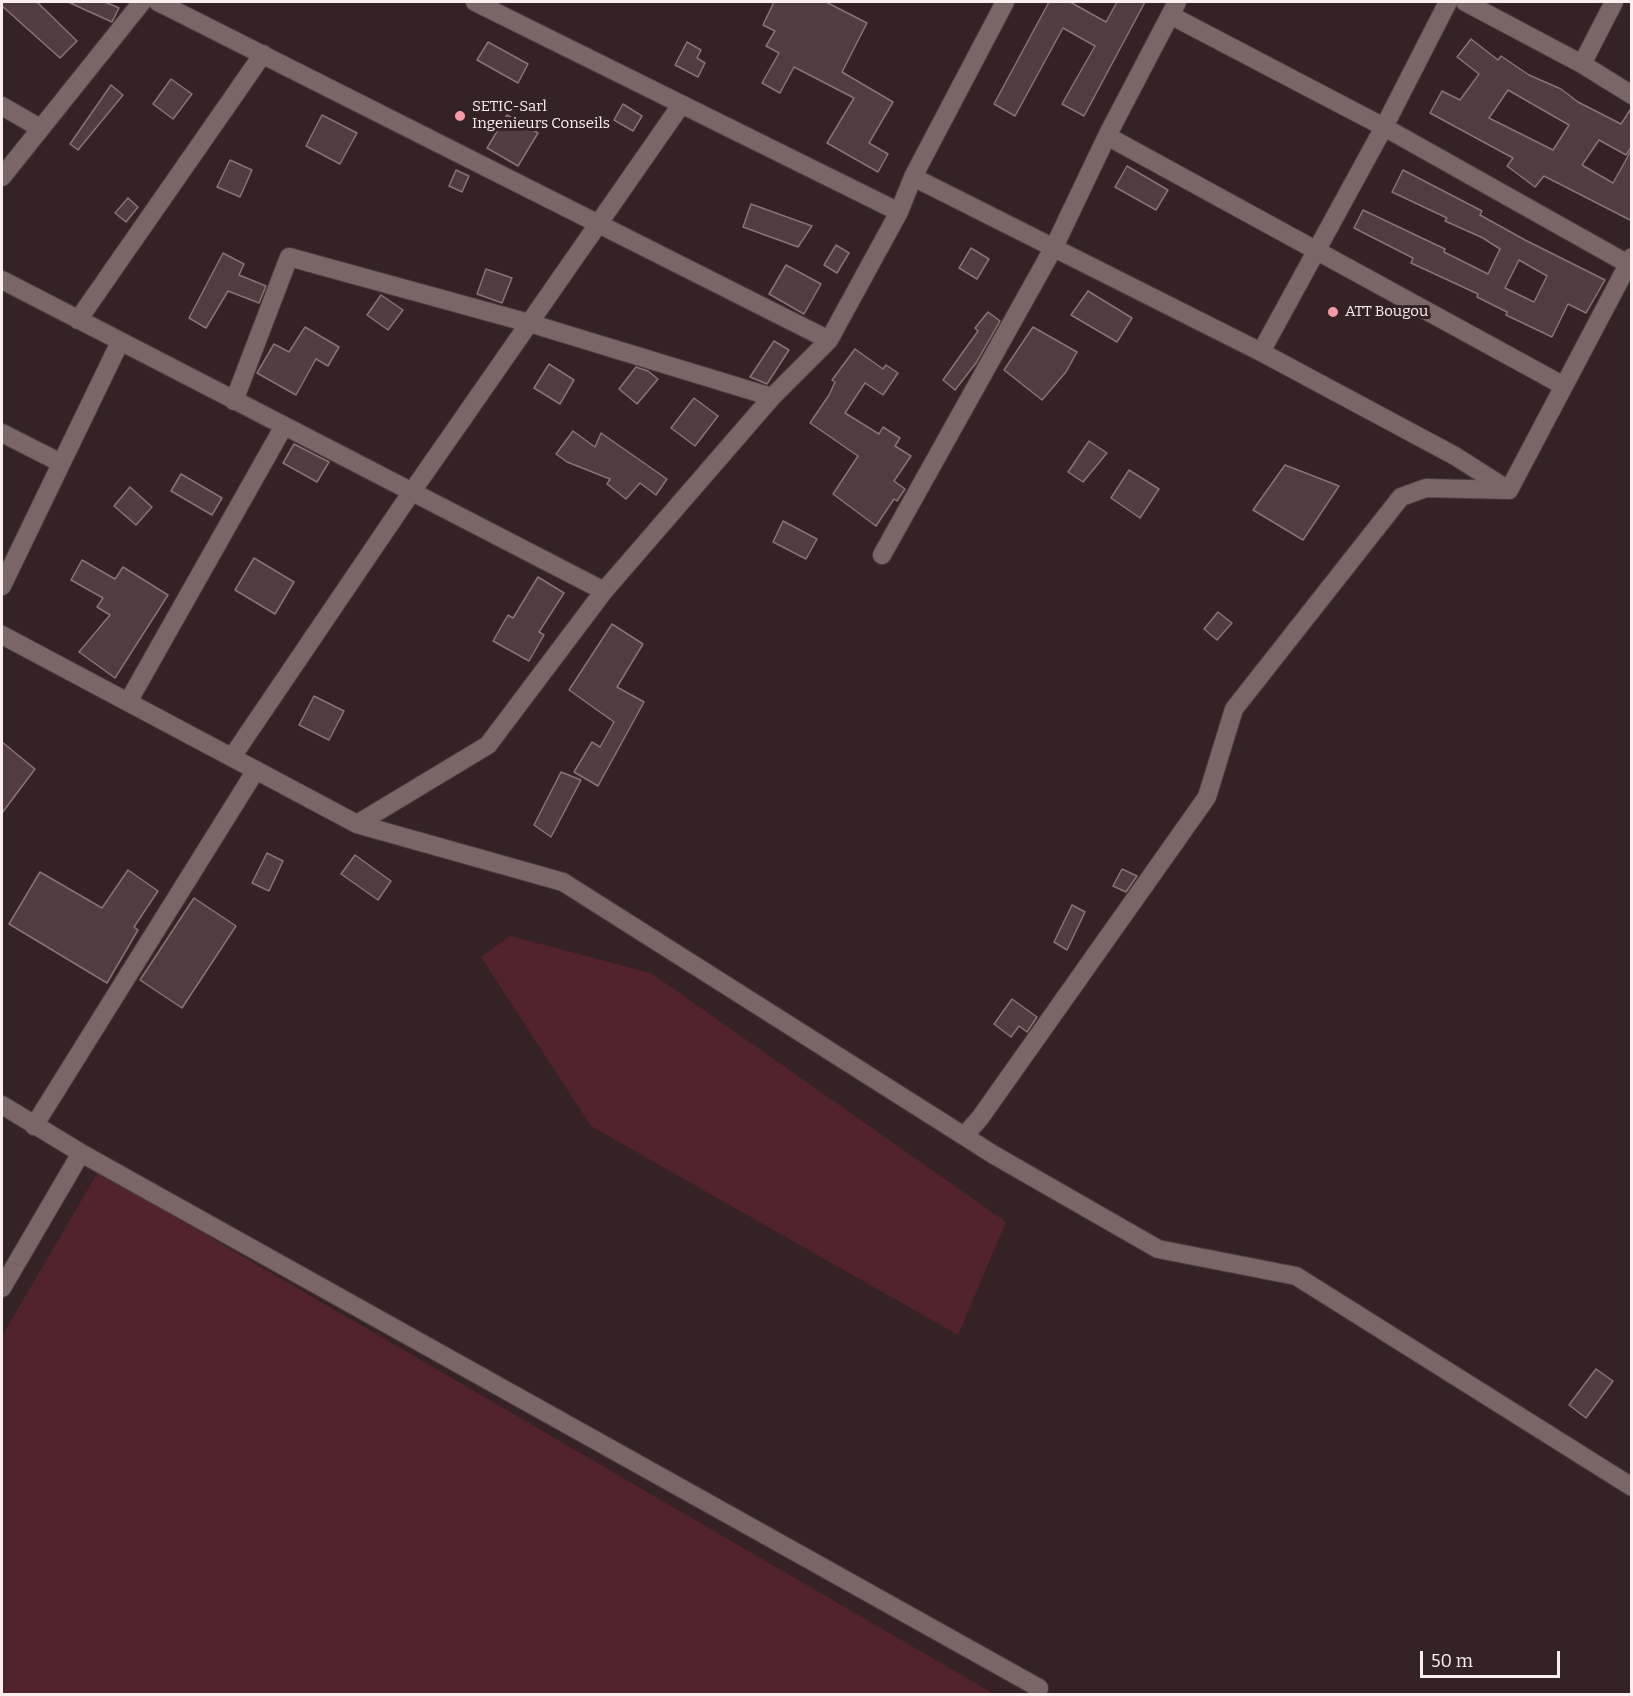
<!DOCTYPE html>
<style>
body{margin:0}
#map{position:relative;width:1633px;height:1696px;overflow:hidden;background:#342224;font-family:Bitter,serif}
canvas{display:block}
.frame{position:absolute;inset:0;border:3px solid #fbeff0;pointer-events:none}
.scale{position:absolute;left:1420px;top:1651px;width:140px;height:27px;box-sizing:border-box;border:3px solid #fbeff0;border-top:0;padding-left:8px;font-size:18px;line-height:21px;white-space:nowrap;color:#fbeff0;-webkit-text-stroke:4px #342224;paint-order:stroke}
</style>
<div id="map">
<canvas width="1633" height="1696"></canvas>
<div class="frame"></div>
<div class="scale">50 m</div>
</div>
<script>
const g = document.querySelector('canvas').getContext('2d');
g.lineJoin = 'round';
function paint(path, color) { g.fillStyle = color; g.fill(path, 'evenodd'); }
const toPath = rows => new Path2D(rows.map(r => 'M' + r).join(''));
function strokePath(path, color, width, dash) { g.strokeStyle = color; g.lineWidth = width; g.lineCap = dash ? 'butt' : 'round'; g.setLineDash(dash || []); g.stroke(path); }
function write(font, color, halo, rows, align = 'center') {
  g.font = font + ' Bitter,serif'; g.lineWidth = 6; g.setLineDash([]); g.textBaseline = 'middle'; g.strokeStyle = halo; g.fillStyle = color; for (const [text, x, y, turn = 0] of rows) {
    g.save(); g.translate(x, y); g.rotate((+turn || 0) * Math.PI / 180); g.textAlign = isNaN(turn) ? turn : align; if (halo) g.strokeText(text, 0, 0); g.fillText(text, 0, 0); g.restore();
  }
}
paint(toPath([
 [510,936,651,973,1006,1222,958,1335,591,1126,481,957],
 [98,1172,994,1694,2,1694,2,1336]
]), '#53232b');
const building = toPath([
 [2,2,37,2,77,41,60,58,2,6,2,2],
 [68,2,105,2,119,8,112,22,68,2],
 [774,2,826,2,867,23,842,72,893,102,869,143,888,154,878,172,827,143,854,98,794,67,780,93,762,83,779,53,766,46,775,31,763,25,774,2],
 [1049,2,1070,2,1106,22,1117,2,1145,2,1084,116,1062,104,1095,46,1063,28,1015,116,994,104,1049,2],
 [1471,39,1498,60,1501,56,1529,75,1561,89,1578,102,1621,124,1632,107,1632,146,1626,155,1599,140,1582,165,1613,183,1632,149,1632,221,1544,176,1535,187,1507,166,1513,158,1430,113,1442,91,1460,100,1479,74,1457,57,1471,39],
 [1508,90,1569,125,1553,150,1489,118,1508,90],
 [488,42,528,64,518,83,477,60,488,42],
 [687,42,701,50,697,58,705,63,698,77,675,65,687,42],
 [171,79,192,94,173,119,153,104,171,79],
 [111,85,123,95,78,150,70,144,111,85],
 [623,104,642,116,633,131,614,120,623,104],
 [322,115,357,133,340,164,306,146,322,115],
 [507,115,538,133,518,166,487,148,507,115],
 [230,160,252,170,240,197,217,187,230,160],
 [1127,166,1168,190,1156,210,1115,187,1127,166],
 [456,170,469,176,462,192,449,186,456,170],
 [1403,170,1482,211,1480,215,1525,240,1605,280,1586,313,1568,304,1552,337,1506,315,1507,312,1477,297,1478,294,1411,263,1413,258,1354,228,1363,210,1445,249,1444,252,1488,274,1500,249,1483,238,1445,221,1447,218,1392,192,1403,170],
 [1519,260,1547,276,1534,302,1505,288,1519,260],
 [128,198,138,207,126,222,115,213,128,198],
 [751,204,812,226,798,247,743,227,751,204],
 [836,245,849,253,837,273,824,265,836,245],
 [971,248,989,259,977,279,959,268,971,248],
 [223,253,244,264,239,275,266,286,259,303,228,291,206,328,189,318,223,253],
 [786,265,821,284,804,314,769,294,786,265],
 [486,269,512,278,502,303,477,294,486,269],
 [1088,291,1132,318,1117,342,1071,315,1088,291],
 [381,295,403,310,388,330,367,315,381,295],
 [988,312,1000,321,976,363,955,390,943,380,978,331,975,328,988,312],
 [305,327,339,347,328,366,316,359,296,395,257,373,274,344,289,352,305,327],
 [1033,327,1077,352,1066,372,1042,400,1004,370,1033,327],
 [774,341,789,350,767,384,750,377,774,341],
 [855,349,883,369,886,365,898,373,883,395,865,383,845,413,879,434,883,427,900,438,895,446,911,456,894,481,905,489,897,501,894,499,876,526,833,494,858,456,810,423,829,395,835,382,832,380,855,349],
 [549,364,574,380,560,404,534,388,549,364],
 [636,367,648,371,658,379,637,404,619,389,636,367],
 [694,398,718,416,695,446,671,428,694,398],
 [573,431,595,447,601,433,667,479,656,495,640,483,626,499,607,484,610,479,567,462,556,454,573,431],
 [1089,441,1107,453,1083,482,1068,472,1089,441],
 [294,444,329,462,317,482,283,463,294,444],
 [1285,465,1339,486,1303,540,1253,510,1285,465],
 [1129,470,1159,489,1140,518,1111,498,1129,470],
 [181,474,222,498,212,515,171,491,181,474],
 [130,487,152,507,136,525,114,506,130,487],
 [783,521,817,539,806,559,773,542,783,521],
 [254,558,294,582,275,614,235,590,254,558],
 [82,560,115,579,123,567,168,595,115,678,79,652,110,615,97,607,103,598,71,580,82,560],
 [538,577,564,593,539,632,544,635,529,661,493,641,508,615,513,618,538,577],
 [1218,612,1232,623,1217,640,1204,629,1218,612],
 [612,624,643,644,617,687,644,702,598,786,574,772,592,742,600,747,614,722,569,690,612,624],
 [314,696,344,711,329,740,299,725,314,696],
 [2,742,35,769,2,813,2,742],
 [561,772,581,780,551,837,534,825,561,772],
 [267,853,283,861,269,891,252,883,267,853],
 [355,855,391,881,378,900,341,874,355,855],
 [1122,869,1137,876,1126,892,1113,886,1122,869],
 [128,870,158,891,134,927,138,930,107,983,9,924,40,872,102,908,128,870],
 [194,898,236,926,182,1008,140,980,194,898],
 [1072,905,1085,912,1067,950,1054,942,1072,905],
 [1012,999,1037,1017,1027,1032,1019,1026,1011,1037,994,1024,1012,999],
 [1596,1369,1613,1381,1586,1418,1569,1405,1596,1369]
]);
paint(building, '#513d3f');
strokePath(building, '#897375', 1.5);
const minor = toPath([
 [158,2,829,340],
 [475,2,899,212],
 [1005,2,913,177,1261,352,1455,456,1507,489],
 [1465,2,1582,64,1632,95],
 [1170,15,1384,127,1628,264],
 [1582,64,1614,2],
 [2,106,40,128],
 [1107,136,1564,386],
 [2,177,142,2],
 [2,280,604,591],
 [78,320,263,54],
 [1261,352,1384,127,1448,2],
 [234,401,289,257,529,323,772,397],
 [2,433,61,463],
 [882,555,1054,247,1107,136,1177,2],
 [2,586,120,342],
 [2,635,357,824,563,882,994,1155,1158,1249,1296,1276,1632,1487],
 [128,702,284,426],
 [232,757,411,493,681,105],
 [357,824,488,745,604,591,772,397,829,340,899,212,913,177],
 [2,1105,81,1153,1039,1688,1037,1694],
 [34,1126,256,770],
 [964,1136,980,1118,1207,797,1234,709,1401,497,1426,488,1509,490,1632,257],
 [2,1288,81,1153]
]);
strokePath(minor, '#4c3d3f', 20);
strokePath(minor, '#7a6567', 18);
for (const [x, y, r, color] of [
 [460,116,6,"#f49aa5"],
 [1333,312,6,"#f49aa5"]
]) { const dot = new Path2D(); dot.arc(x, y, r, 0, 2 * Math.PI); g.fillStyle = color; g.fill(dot); strokePath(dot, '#342224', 2); }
write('15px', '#fbeff0', '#342224', [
 ["SETIC-Sarl",472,107],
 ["Ingenieurs Conseils",472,124],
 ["ATT Bougou",1345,312]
], 'left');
</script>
